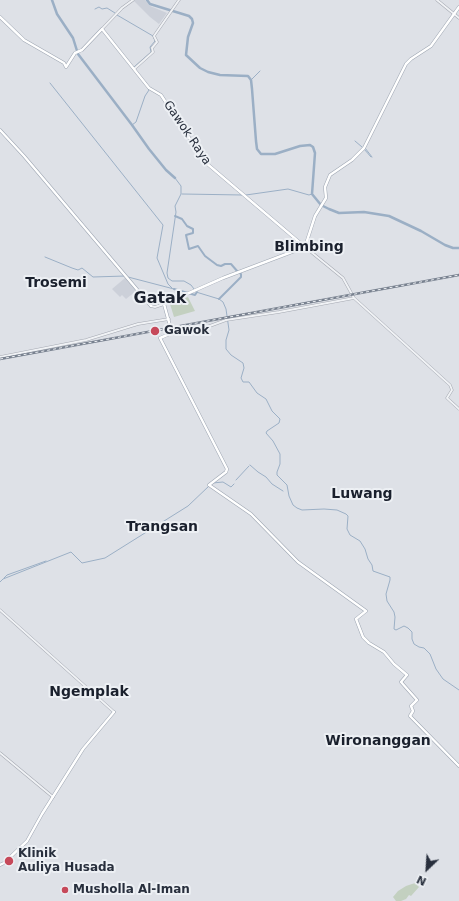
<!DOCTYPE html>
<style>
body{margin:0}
#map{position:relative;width:459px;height:901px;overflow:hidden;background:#dee1e7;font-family:"DejaVu Sans",sans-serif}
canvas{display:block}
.north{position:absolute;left:407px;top:849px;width:40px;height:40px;-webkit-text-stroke:3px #edf0f4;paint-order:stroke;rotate:205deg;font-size:11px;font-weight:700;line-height:16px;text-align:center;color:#282f3d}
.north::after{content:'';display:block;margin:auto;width:14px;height:18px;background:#282f3d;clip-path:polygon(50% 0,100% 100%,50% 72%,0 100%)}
</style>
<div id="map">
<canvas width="459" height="901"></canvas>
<div class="north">N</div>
</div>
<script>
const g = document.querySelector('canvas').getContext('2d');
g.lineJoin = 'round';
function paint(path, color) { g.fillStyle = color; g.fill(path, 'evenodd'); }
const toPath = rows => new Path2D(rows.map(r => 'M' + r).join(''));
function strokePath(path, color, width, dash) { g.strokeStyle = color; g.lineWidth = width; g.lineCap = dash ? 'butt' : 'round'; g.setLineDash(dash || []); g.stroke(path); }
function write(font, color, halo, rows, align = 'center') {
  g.font = font + ' "DejaVu Sans",sans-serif'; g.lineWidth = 4; g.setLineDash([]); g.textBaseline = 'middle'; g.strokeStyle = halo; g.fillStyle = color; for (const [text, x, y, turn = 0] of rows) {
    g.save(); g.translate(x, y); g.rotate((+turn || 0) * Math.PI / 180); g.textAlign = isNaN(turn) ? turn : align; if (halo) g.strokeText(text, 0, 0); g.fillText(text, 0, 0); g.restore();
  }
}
paint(toPath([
 [133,0,145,0,150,6,167,13,159,24,150,17],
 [125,278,136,291,126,299,122,295,120,297,112,289]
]), '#ccd0d9');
paint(toPath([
 [188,297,195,311,174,317,170,304],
 [415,883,419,887,411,896,409,895,406,899,401,901,396,901,393,897,398,891,406,886]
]), '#c3d0c0');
strokePath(toPath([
 [95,9,99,7,102,9,107,8,115,13],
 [117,15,153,36,155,41,150,47,151,52,134,67],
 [251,80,260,71],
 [50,83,163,225,157,258,168,284,172,288],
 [132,125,136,122,145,96,149,90,148,89],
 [355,141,362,147],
 [365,148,372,157],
 [364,149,371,157],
 [175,178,181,186,181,194,175,206,176,212,167,273,168,278,172,281,184,281,191,285,194,289],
 [182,194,242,195],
 [246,195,288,189,309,195,312,194],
 [45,257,72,268,78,270,82,268,93,277,125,276],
 [128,277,174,289],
 [196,292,219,299,223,302,226,309,229,330,226,340,226,349,231,355,243,363,244,368,241,378,243,382,249,382,257,393,266,399,272,411,280,419,279,423,267,431,266,433,273,441,280,454,280,464,277,472,277,475,287,485,289,496,293,505,297,508,302,510,324,509,337,510,346,514,348,516,347,529,350,535,360,541,365,549,368,559,372,565,373,571,390,577,390,580,386,594,387,601,394,612,395,617,394,629,396,630,404,626,408,628,412,632,412,639,414,644,419,647,424,648,430,654,436,669,443,679,459,690],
 [250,465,258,472,266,477,272,484,283,491],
 [236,480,249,466],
 [213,483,223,482,231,487,234,484],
 [4,578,7,575,46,561],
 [0,582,3,579,71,552,82,563,105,558,188,506,209,486]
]), '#9bafc5', 1);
strokePath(toPath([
 [175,216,182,219,187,226,193,229,193,233,186,235,189,249,198,246,205,256,217,265,221,266,225,264,231,264,238,272,241,274,241,277,219,299],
 [174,289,195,295,197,292]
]), '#9bafc5', 2);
strokePath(toPath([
 [52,0,57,14,73,38,78,54,132,125,149,149,166,170,175,178],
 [147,0,150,4,189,16,192,19,193,23,188,37,186,55,200,68,208,72,220,75,248,76,251,80,252,89,256,141,257,149,261,154,275,154,300,146,310,145,313,147,315,153,312,194,321,205,329,209,339,213,364,212,389,216,421,231,445,245,453,248,459,248]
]), '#9bafc5', 2.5);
const minor = toPath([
 [437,0,459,18],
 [102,29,122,8,133,0],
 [134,69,153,52,152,48,157,42,154,36,179,0],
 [305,247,343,278,354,298,450,385,452,390,447,398,459,409],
 [151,306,155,307,164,304],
 [172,332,207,327,226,320,279,312,354,298],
 [0,357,86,340,138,324,169,319],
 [0,610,114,712],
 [0,753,53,797]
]);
const major = toPath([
 [459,7,431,46,411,59,406,64,364,148,352,160,330,175,325,187,326,198,315,216,305,247,223,278,164,304,172,333,160,338,227,469,226,472,209,485,251,514,298,562,366,611,356,619,363,637,369,643,384,652,394,664,407,675,401,682,417,700,411,706,413,711,410,716,459,766],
 [0,17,24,40,64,63,66,67,75,53,82,50,102,29,149,88,161,95,205,162,305,247],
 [0,130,24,156,151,306],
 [0,865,4,863,27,841,42,814,83,749,114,712]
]);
strokePath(minor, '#a4a8b1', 3);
strokePath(major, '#9ea6b2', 3.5);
strokePath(minor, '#f0f2f5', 2);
strokePath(major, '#fff', 2.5);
const rail = toPath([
 [0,359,459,275]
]);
strokePath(rail, '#78818f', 2.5);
strokePath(rail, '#edf0f4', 1, [3]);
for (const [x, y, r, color] of [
 [155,331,5,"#c6495a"],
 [9,861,5,"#c6495a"],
 [65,890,4,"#c6495a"]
]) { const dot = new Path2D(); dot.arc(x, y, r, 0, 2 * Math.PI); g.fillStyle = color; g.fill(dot); strokePath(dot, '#edf0f4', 1.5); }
write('12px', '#282f3d', '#edf0f4', [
 ["Gawok Raya",187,133,56]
]);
write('bold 12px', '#282f3d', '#edf0f4', [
 ["Gawok",164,331],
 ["Klinik",18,854],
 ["Auliya Husada",18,868],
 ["Musholla Al-Iman",73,890]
], 'left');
write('bold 14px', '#1a202d', '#edf0f4', [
 ["Blimbing",309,247],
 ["Trosemi",56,283],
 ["Luwang",362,494],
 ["Trangsan",162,527],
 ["Ngemplak",89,692],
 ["Wironanggan",378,741]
]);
write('bold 16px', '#1a202d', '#edf0f4', [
 ["Gatak",160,299]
]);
</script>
